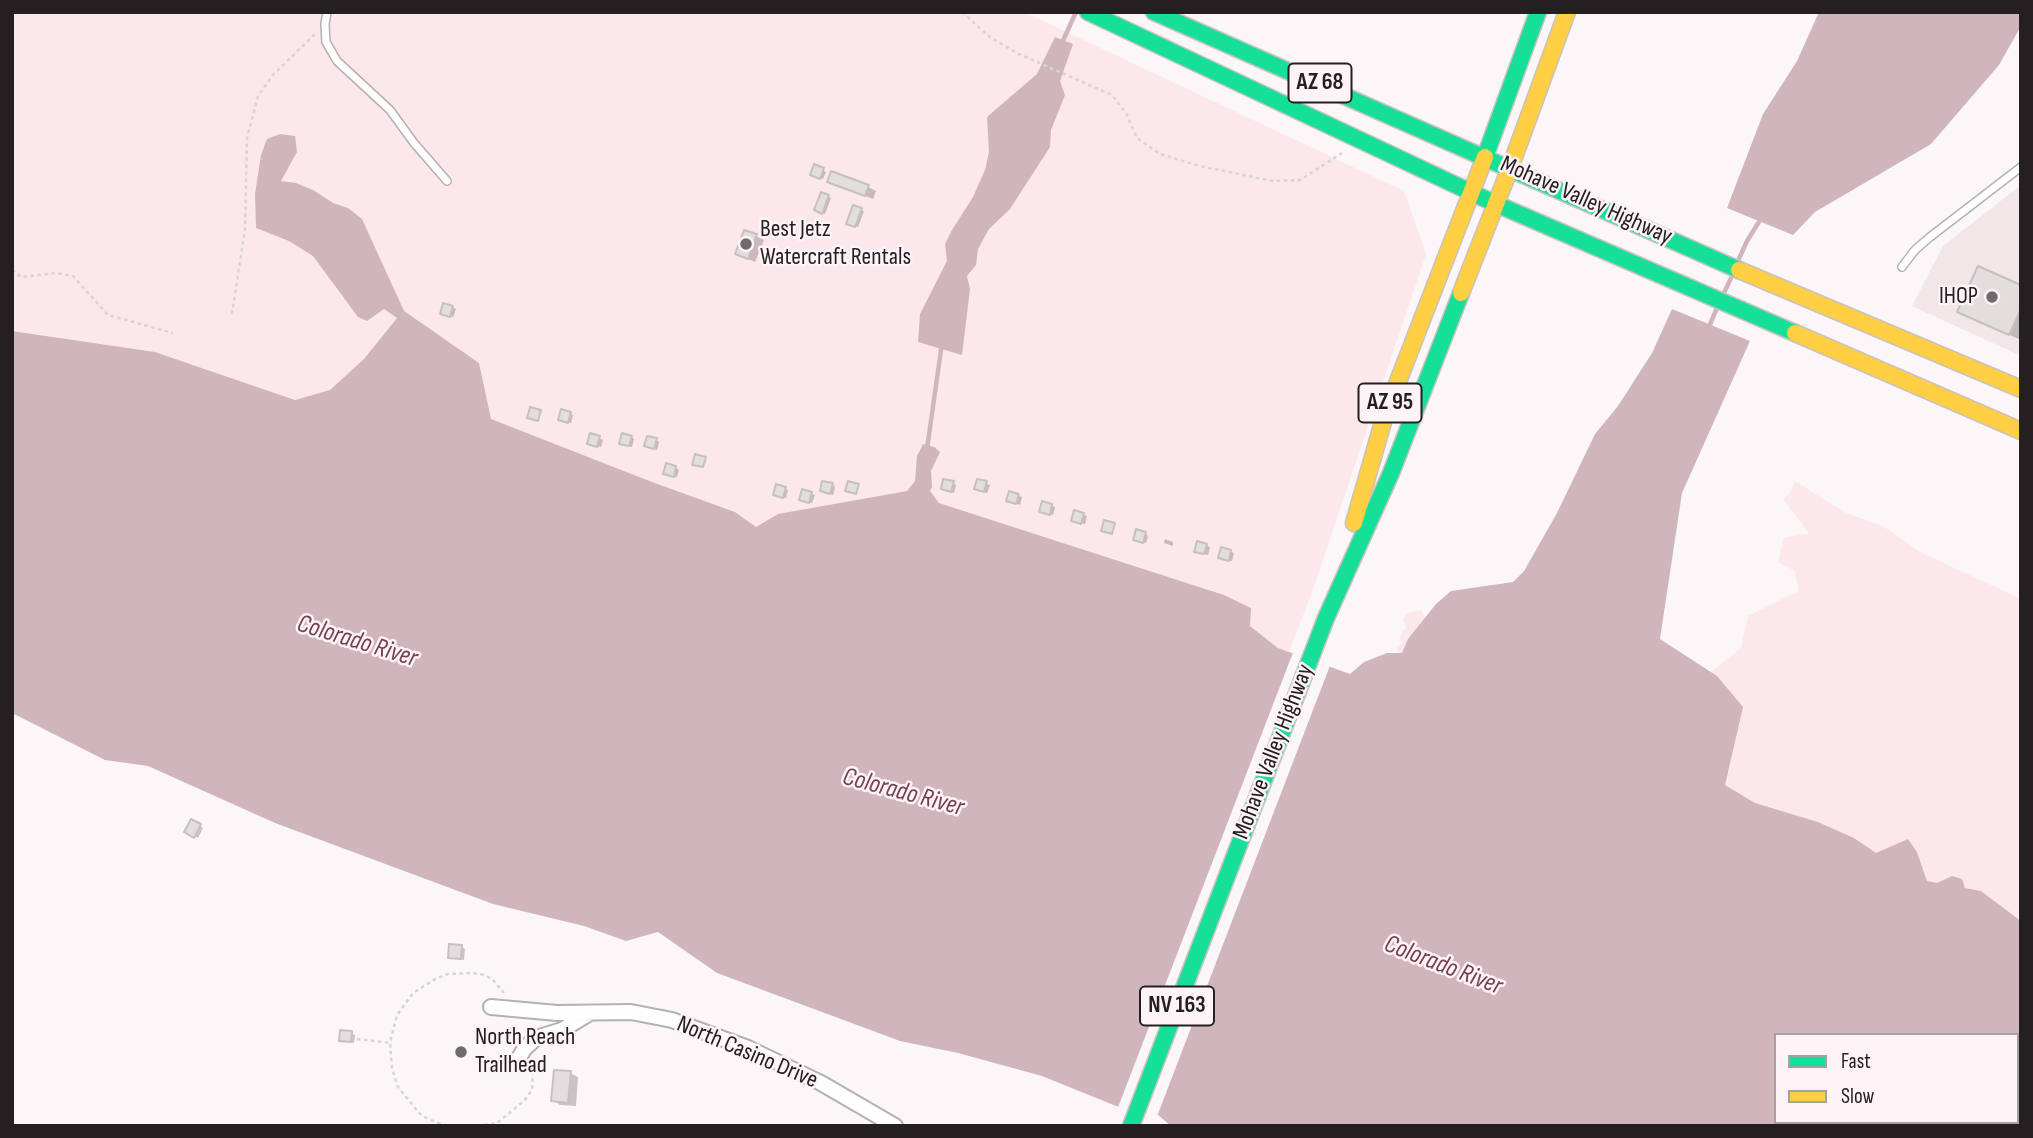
<!DOCTYPE html>
<style>
body{margin:0}
#map{position:relative;width:2033px;height:1138px;overflow:hidden;background:#fbf6f7;font-family:"Sofia Sans Condensed",sans-serif}
canvas{display:block}
.frame{position:absolute;inset:0;border:14px solid #242021;pointer-events:none}
.legend{position:absolute;left:1774px;top:1033px;width:245px;height:91px;box-sizing:border-box;background:#fef3f6;border:2px solid #a79fa1;margin:0;padding:9px 12px;list-style:none;font-size:21px;color:#242021}
.legend li{display:flex;align-items:center;gap:14px;height:35px}
.legend b{width:35px;border:2px solid #a79fa1}
</style>
<div id="map">
<canvas width="2033" height="1138"></canvas>
<div class="frame"></div>
<ul class="legend">
<li><b style="height:9px;background:#16e098"></b>Fast</li>
<li><b style="height:9px;background:#ffcf43"></b>Slow</li>
</ul>
</div>
<script>
const g = document.querySelector('canvas').getContext('2d');
g.lineJoin = 'round';
function paint(path, color) { g.fillStyle = color; g.fill(path, 'evenodd'); }
const toPath = rows => new Path2D(rows.map(r => 'M' + r).join(''));
function strokePath(path, color, width, dash) { g.strokeStyle = color; g.lineWidth = width; g.lineCap = dash ? 'butt' : 'round'; g.setLineDash(dash || []); g.stroke(path); }
function write(font, color, halo, rows, align = 'center') {
  g.font = font + ' "Sofia Sans Condensed",sans-serif'; g.lineWidth = 5; g.setLineDash([]); g.textBaseline = 'middle'; g.strokeStyle = halo; g.fillStyle = color; for (const [text, x, y, turn = 0] of rows) {
    g.save(); g.translate(x, y); g.rotate((+turn || 0) * Math.PI / 180); g.textAlign = isNaN(turn) ? turn : align; if (halo) g.strokeText(text, 0, 0); g.fillText(text, 0, 0); g.restore();
  }
}
paint(toPath([
 [2021,185,2021,356,1912,306,1943,246]
]), '#f2e6e8');
paint(toPath([
 [12,12,1024,12,1404,191,1426,254,1315,584,1289,652,1278,648,1250,625,1250,608,1225,595,939,503,916,474,915,481,908,491,778,514,756,527,735,512,652,482,490,419,479,363,397,318,364,359,330,391,295,400,155,352,12,331],
 [1795,481,1846,513,1883,526,1920,552,2021,599,2021,921,1981,891,1965,888,1952,876,1937,883,1927,881,1917,852,1876,853,1854,838,1818,822,1755,803,1705,774,1407,654,1399,653,1396,647,1401,644,1400,636,1406,628,1403,618,1409,613,1421,610,1425,618,1703,678,1741,648,1748,616,1799,591,1795,571,1778,562,1784,538,1809,533,1783,499,1790,493]
]), '#fce7eb');
paint(toPath([
 [1819,12,2021,12,2021,26,1999,65,1931,144,1815,212,1793,235,1727,208,1763,114,1797,61],
 [1055,37,1073,44,1060,81,1065,95,1051,130,1050,147,1010,209,989,229,978,249,976,265,967,276,970,289,962,355,918,342,920,314,947,261,945,244,952,230,973,197,985,170,989,152,987,117,1037,74],
 [280,134,295,136,297,152,281,181,296,183,313,190,333,203,348,208,362,219,404,311,479,363,491,419,652,482,735,512,756,527,778,514,907,491,915,481,917,456,923,444,934,447,940,452,931,471,932,487,930,491,939,503,1224,595,1251,608,1250,626,1278,648,1350,674,1364,662,1387,653,1402,653,1408,639,1436,604,1451,591,1513,582,1524,571,1557,513,1595,434,1618,406,1652,353,1672,309,1750,341,1682,493,1660,639,1717,676,1743,707,1725,785,1755,803,1818,822,1854,838,1876,853,1908,839,1917,852,1927,881,1937,883,1952,876,1962,879,1965,888,1981,891,2021,921,2021,1126,1171,1126,1158,1115,1136,1112,1116,1106,1042,1076,958,1053,900,1041,717,973,658,932,626,941,584,926,493,904,275,823,148,766,105,760,12,713,12,331,155,352,295,400,330,390,364,359,397,318,384,309,367,321,358,317,313,256,289,241,256,228,255,194,261,155,267,139],
 [1776,1035,2017,1035,2017,1122,1776,1122]
]), '#d0b6bc');
paint(toPath([
 [1294,650,1331,663,1156,1119,1135,1116,1117,1110]
]), '#fbf6f7');
paint(toPath([
 [815,167,826,172,823,179,812,174],
 [837,185,868,187,876,191,873,199],
 [828,197,831,198,825,214,819,211],
 [861,210,864,211,858,227,851,225],
 [756,236,764,240,755,262,737,254],
 [2021,287,2021,340,1971,318],
 [444,305,456,309,453,317,445,315],
 [570,414,573,415,571,423,563,421],
 [591,435,603,440,601,447,592,445],
 [631,437,634,439,632,447,624,445],
 [656,440,659,442,657,450,649,447],
 [676,468,679,470,677,477,668,475],
 [978,481,990,485,987,493,979,490],
 [953,483,956,485,954,493,946,490],
 [832,485,835,487,833,495,825,492],
 [785,489,788,490,786,498,778,496],
 [1010,493,1022,497,1020,505,1011,502],
 [811,494,815,495,812,503,804,501],
 [1043,503,1055,507,1053,515,1044,513],
 [1075,512,1087,516,1085,524,1076,522],
 [1145,534,1148,536,1146,543,1138,541],
 [1165,539,1173,542,1173,546,1164,543],
 [1198,543,1210,547,1208,555,1199,553],
 [1222,549,1234,553,1232,561,1223,559],
 [192,821,203,828,198,838,186,832],
 [462,947,465,949,464,960,450,957],
 [351,1033,355,1035,354,1043,341,1040],
 [570,1073,578,1077,576,1106,560,1105,553,1100]
]), '#0003');
strokePath(toPath([
 [1061,45,1076,12],
 [1738,261,1747,241,1762,217],
 [1724,293,1732,276],
 [1708,329,1717,308],
 [927,449,942,343]
]), '#d0b6bc', 4.5);
const building = toPath([
 [814,164,824,168,820,179,810,175,814,164],
 [831,171,869,185,865,196,827,182,831,171],
 [821,192,829,195,822,214,814,210,821,192],
 [853,205,862,208,855,227,846,224,853,205],
 [744,230,757,234,748,259,735,254,744,230],
 [1978,266,2021,285,2021,309,2009,335,1957,312,1978,266],
 [443,303,453,306,450,317,440,314,443,303],
 [530,407,541,410,538,421,527,418,530,407],
 [561,409,571,412,568,423,558,420,561,409],
 [590,433,600,436,597,447,587,444,590,433],
 [622,433,632,436,629,446,619,444,622,433],
 [647,436,657,438,654,449,644,446,647,436],
 [695,454,706,457,703,467,692,465,695,454],
 [666,463,676,466,674,477,663,474,666,463],
 [943,479,954,481,951,492,941,489,943,479],
 [977,479,987,481,984,492,974,489,977,479],
 [822,481,833,483,830,494,820,491,822,481],
 [848,481,859,484,856,494,845,491,848,481],
 [776,484,786,487,783,498,773,495,776,484],
 [802,489,812,492,809,503,799,500,802,489],
 [1009,491,1019,494,1016,504,1006,501,1009,491],
 [1042,501,1052,504,1050,515,1039,512,1042,501],
 [1074,510,1084,513,1081,524,1071,521,1074,510],
 [1104,520,1115,523,1112,534,1101,531,1104,520],
 [1136,529,1146,532,1143,543,1133,540,1136,529],
 [1197,541,1207,544,1204,554,1194,552,1197,541],
 [1221,547,1231,550,1229,561,1218,558,1221,547],
 [191,819,201,824,194,838,184,832,191,819],
 [449,944,462,945,461,959,448,958,449,944],
 [340,1030,352,1031,351,1042,339,1041,340,1030],
 [554,1070,571,1071,568,1103,551,1101,554,1070]
]);
paint(building, '#e2dede');
strokePath(building, '#c5c1c2', 2);
const lane = toPath([
 [327,12,325,24,326,42,337,61,390,110,414,143,447,181],
 [1902,267,1915,250,1930,237,2021,167]
]);
const street = toPath([
 [491,1007,557,1013,631,1012,672,1020,748,1048,821,1083,895,1126],
 [518,1060,524,1049,536,1038,562,1030,588,1014]
]);
const fast = toPath([
 [1088,12,1496,204,1795,333],
 [1154,12,1739,270],
 [1485,157,1538,12],
 [1131,1126,1326,618,1391,473,1461,293]
]);
const slow = toPath([
 [1510,168,1567,12],
 [1739,270,2021,389],
 [1461,293,1510,168],
 [1795,333,2021,431],
 [1354,523,1385,415,1485,157]
]);
strokePath(lane, '#b5b1b2', 10);
strokePath(street, '#b5b1b2', 18);
strokePath(fast, '#cac1c3', 19);
strokePath(slow, '#cac1c3', 19);
strokePath(toPath([
 [962,12,991,38,1019,54,1112,95,1126,113,1137,138,1160,154,1200,166,1272,181,1300,180,1342,153],
 [12,270,21,277,56,273,73,276,108,315,173,333],
 [232,314,245,229,247,138,258,96,273,75,315,34],
 [357,1039,390,1043],
 [447,1126,428,1119,419,1113,398,1087,392,1068,390,1043,397,1015,413,993,437,978,448,974,473,973,485,975,493,980,504,993],
 [477,1126,497,1123,524,1101,532,1090,533,1064]
]), '#d6d4d4', 2.5, [3.5, 3.5]);
strokePath(lane, '#fefefe', 7);
strokePath(street, '#fefefe', 14);
strokePath(fast, '#16e098', 16);
strokePath(slow, '#ffcf43', 16);
for (const [x, y, r, color] of [
 [746,244,7,"#6f6b6c"],
 [1992,297,7,"#6f6b6c"],
 [461,1052,7,"#6f6b6c"]
]) { const dot = new Path2D(); dot.arc(x, y, r, 0, 2 * Math.PI); g.fillStyle = color; g.fill(dot); strokePath(dot, '#fef3f6', 2.5); }
for (const [x, y, w] of [
 [1320,83,63],
 [1390,403,63],
 [1177,1006,74]
]) { const box = new Path2D(); box.roundRect(x - w / 2, y - 19.5, w, 39, 5); g.fillStyle = '#fef3f6'; g.fill(box); strokePath(box, '#242021', 2); }
write('bold 23px', '#242021', null, [
 ["AZ 68",1320,83],
 ["AZ 95",1390,403],
 ["NV 163",1177,1006]
]);
write('24px', '#242021', '#fef3f6', [
 ["Mohave Valley Highway",1586,201,24],
 ["Mohave Valley Highway",1274,752,-69],
 ["North Casino Drive",747,1053,23]
]);
write('24px', '#242021', '#fef3f6', [
 ["Best Jetz",760,230],
 ["Watercraft Rentals",760,258],
 ["IHOP",1978,297,"right"],
 ["North Reach",475,1038],
 ["Trailhead",475,1066]
], 'left');
write('italic 26px', '#764250', '#fef3f6', [
 ["Colorado River",357,642,17],
 ["Colorado River",903,793,15],
 ["Colorado River",1443,966,21]
]);
</script>
